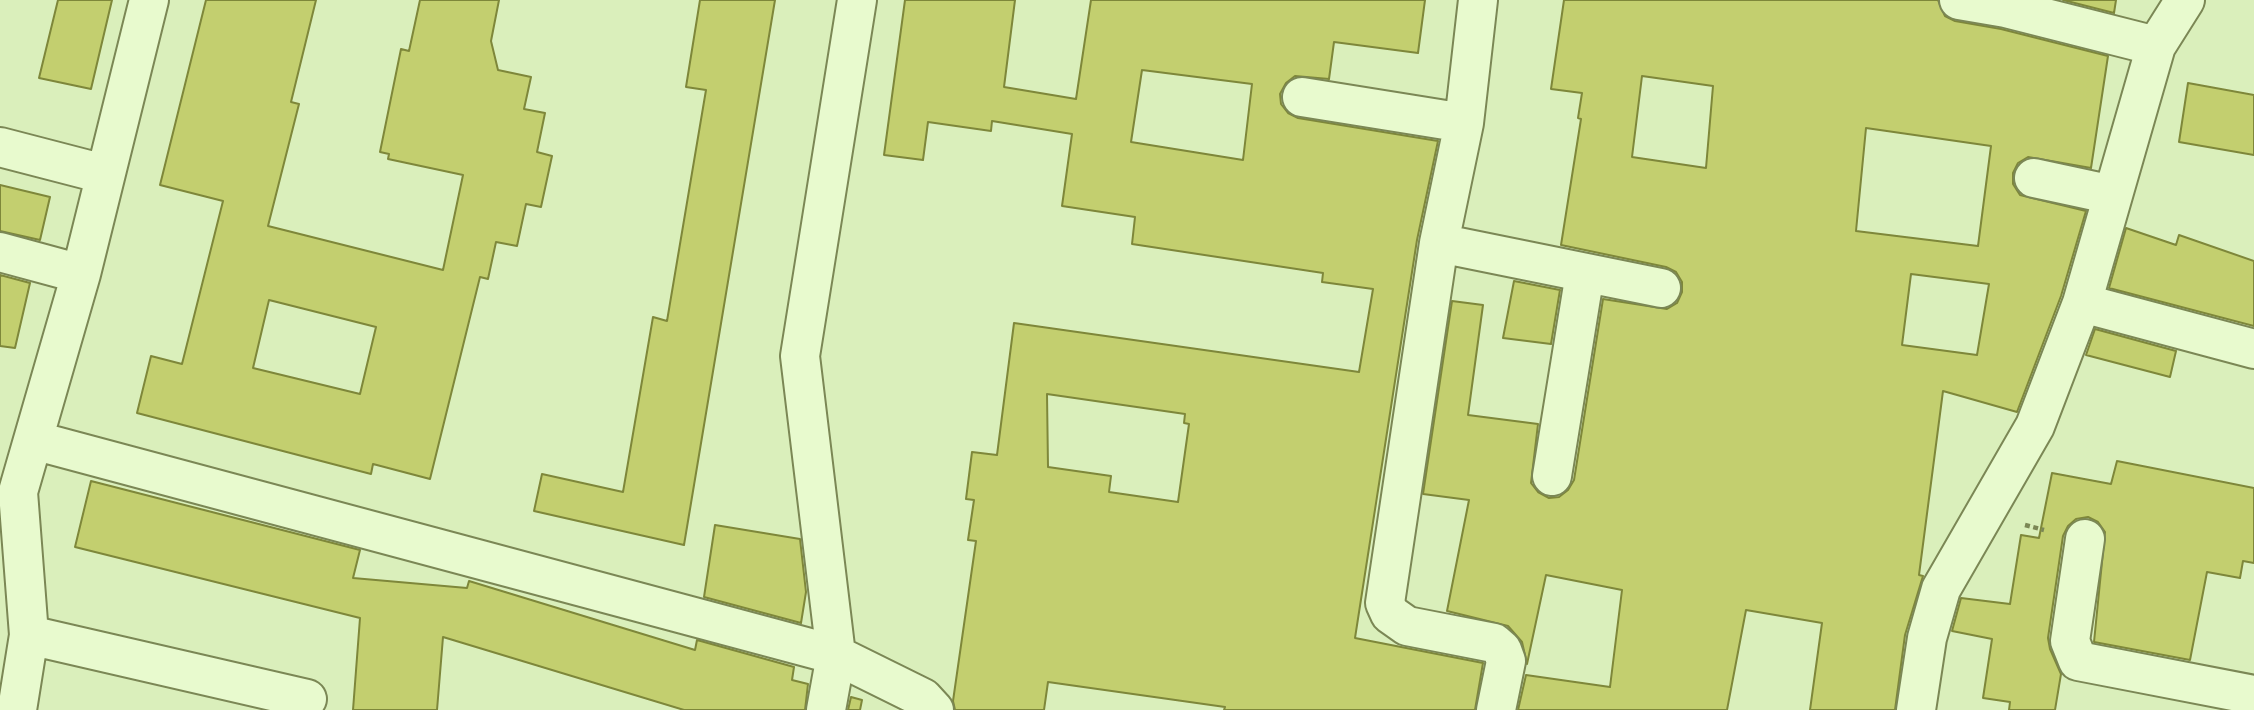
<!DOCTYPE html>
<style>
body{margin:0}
canvas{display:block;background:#daefbb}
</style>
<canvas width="2254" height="710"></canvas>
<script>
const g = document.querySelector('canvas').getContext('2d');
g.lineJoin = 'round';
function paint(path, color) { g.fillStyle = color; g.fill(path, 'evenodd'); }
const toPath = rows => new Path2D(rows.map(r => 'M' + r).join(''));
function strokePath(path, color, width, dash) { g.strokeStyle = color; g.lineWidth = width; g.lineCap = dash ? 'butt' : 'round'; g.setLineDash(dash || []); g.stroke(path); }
const building = toPath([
 [58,0,112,0,91,89,39,78,58,0],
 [206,0,316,0,291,102,299,104,268,226,443,270,463,175,388,159,389,154,380,152,401,49,409,51,420,0,499,0,491,41,498,70,531,77,524,109,545,113,537,152,552,156,541,207,526,204,517,246,496,242,488,279,480,277,430,479,373,464,371,474,137,413,151,356,182,364,223,201,160,185,206,0],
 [269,300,376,327,360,394,253,368,269,300],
 [700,0,775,0,684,545,534,511,542,474,623,492,653,317,667,321,706,90,686,87,700,0],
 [905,0,1015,0,1004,87,1076,99,1091,0,1425,0,1418,53,1334,42,1329,79,1295,76,1286,83,1280,94,1281,104,1288,113,1298,118,1438,141,1417,240,1355,638,1483,663,1475,710,1224,710,1225,707,1048,682,1044,710,955,710,953,701,976,541,968,540,974,500,966,499,972,452,997,455,1014,323,1359,372,1373,289,1322,282,1323,273,1132,244,1135,217,1062,206,1072,134,992,121,991,131,928,122,923,160,884,155,905,0],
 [1142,70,1252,84,1243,160,1131,142,1142,70],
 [1047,394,1185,414,1184,423,1189,424,1178,502,1109,492,1111,476,1048,467,1047,394],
 [1564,0,1938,0,1945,16,1955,21,2001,29,2108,56,2091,168,2028,157,2018,163,2013,173,2013,184,2020,195,2086,211,2061,296,2017,412,1943,391,1919,575,1923,576,1905,635,1895,710,1810,710,1822,623,1746,610,1727,710,1518,710,1526,675,1610,687,1622,590,1546,575,1527,664,1522,642,1508,626,1447,611,1469,500,1423,494,1452,301,1483,305,1468,415,1538,424,1531,483,1538,492,1549,498,1559,497,1568,490,1574,480,1603,299,1667,309,1677,303,1682,292,1682,282,1676,272,1666,267,1561,245,1581,119,1578,118,1582,93,1551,89,1564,0],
 [1642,76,1713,86,1706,168,1632,157,1642,76],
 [1866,128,1991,146,1978,246,1856,231,1866,128],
 [1911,274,1989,284,1977,355,1902,345,1911,274],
 [2063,0,2116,0,2114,13,2063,0],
 [2188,83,2254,95,2254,155,2179,142,2188,83],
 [0,185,50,197,40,240,0,231,0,185],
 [2126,228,2176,245,2179,235,2254,261,2254,326,2109,288,2126,228],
 [0,275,30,283,15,348,0,346,0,275],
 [1514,281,1560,290,1551,344,1503,338,1514,281],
 [2095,329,2176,351,2170,377,2086,355,2095,329],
 [2117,461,2254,488,2254,563,2243,561,2240,578,2207,572,2190,660,2094,642,2105,532,2098,522,2088,517,2076,519,2068,526,2063,536,2048,638,2050,649,2061,674,2055,710,2009,710,2010,702,1983,698,1992,639,1952,631,1961,598,2010,604,2021,535,2039,538,2052,473,2111,484,2117,461],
 [91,481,360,550,353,578,467,588,469,581,695,650,697,640,794,667,792,680,808,684,805,710,684,710,443,637,437,710,353,710,360,618,75,547,91,481],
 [715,525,800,539,806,592,801,623,704,597,715,525],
 [851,697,862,700,860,710,848,710,851,697]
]);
paint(building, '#c3cf6f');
strokePath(building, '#7e873a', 2);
const minor = toPath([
 [149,0,81,274,33,440,836,655,800,356,857,0],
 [1478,0,1464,123,1439,243,1385,603,1390,614,1407,626,1494,643,1502,650,1506,661,1496,710],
 [1959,0,2006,8,2156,46],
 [1302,97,1464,123],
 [0,147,104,174],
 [2034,178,2113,195],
 [1439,243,1661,288],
 [0,252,81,274],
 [2082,303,2254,349],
 [1552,476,1585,273],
 [2085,539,2070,641,2078,661,2254,695],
 [29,635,307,699],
 [17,710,29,635,18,492,33,440],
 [826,710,836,655,923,698,934,710],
 [1916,710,1927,638,1941,589,2035,426,2082,303,2156,46,2185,0]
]);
strokePath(minor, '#7b8755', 42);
strokePath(toPath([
 [2025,525,2044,530]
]), '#7b8755', 4.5, [5, 3.5]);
strokePath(minor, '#e8face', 38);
</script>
